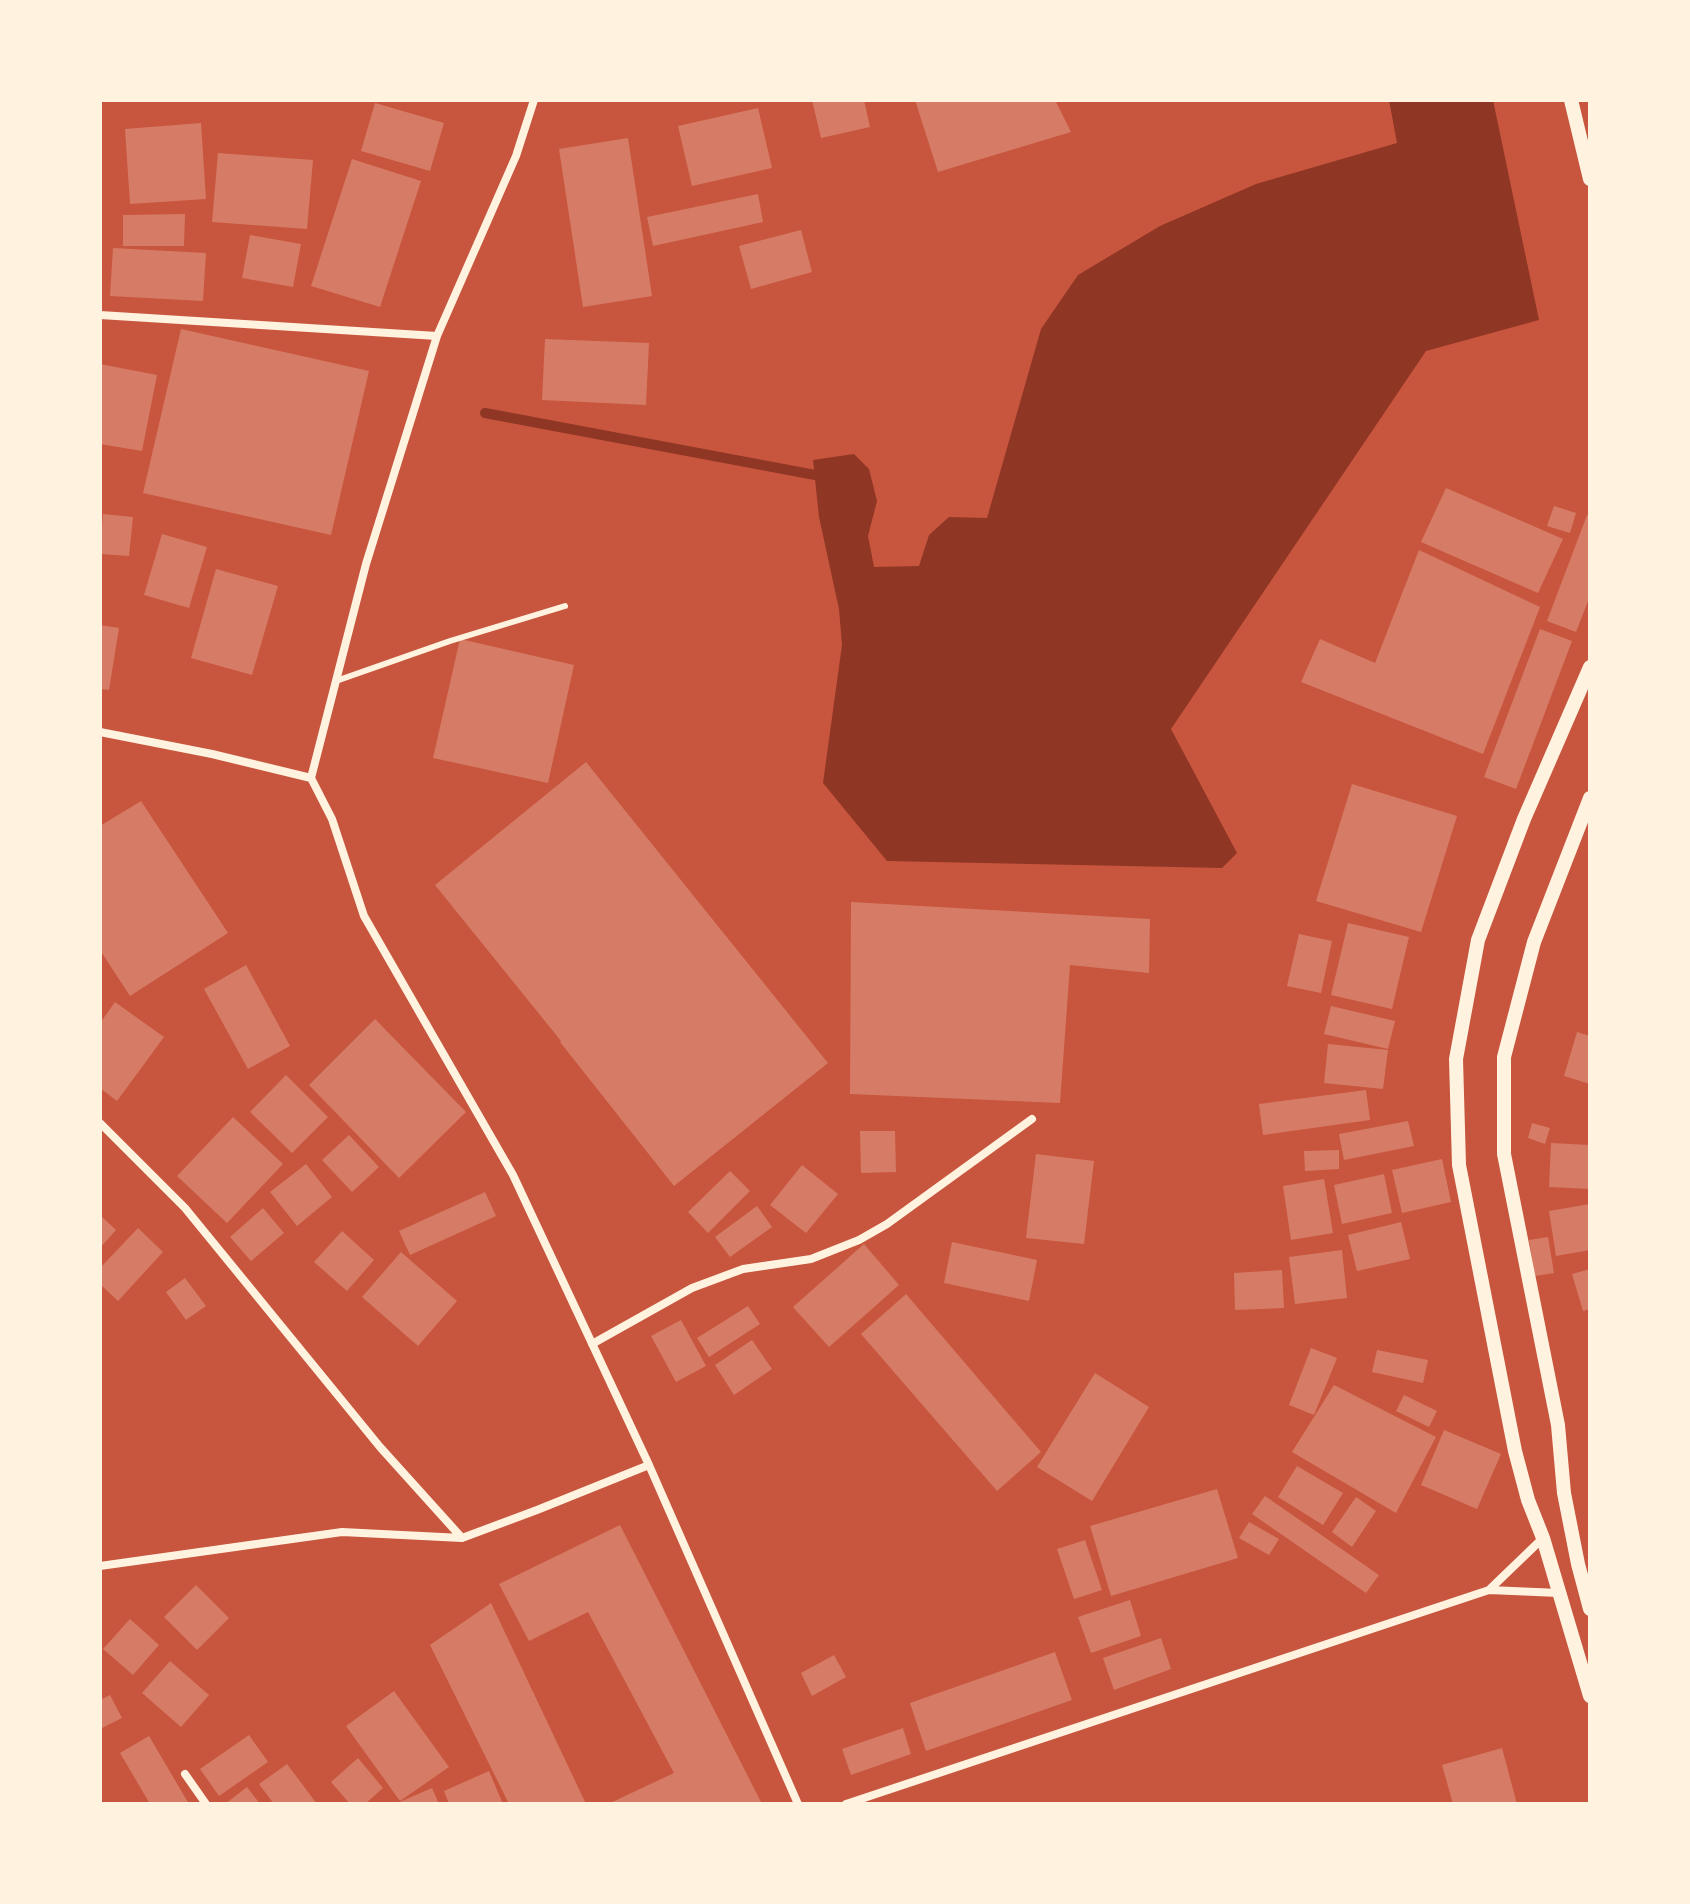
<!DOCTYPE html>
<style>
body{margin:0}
#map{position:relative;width:1690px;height:1904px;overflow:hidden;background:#c8553d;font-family:"Nunito Sans",sans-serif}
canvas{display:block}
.frame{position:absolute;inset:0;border:102px solid #fff3e0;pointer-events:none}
</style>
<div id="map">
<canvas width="1690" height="1904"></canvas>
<div class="frame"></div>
</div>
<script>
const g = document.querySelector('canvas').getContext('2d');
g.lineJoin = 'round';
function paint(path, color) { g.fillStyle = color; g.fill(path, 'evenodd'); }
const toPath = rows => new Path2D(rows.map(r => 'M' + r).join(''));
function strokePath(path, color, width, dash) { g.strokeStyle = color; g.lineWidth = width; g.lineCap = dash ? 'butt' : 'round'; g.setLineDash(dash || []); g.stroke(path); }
paint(toPath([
 [1389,100,1493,100,1539,320,1426,351,1171,729,1237,853,1222,868,887,861,823,783,842,645,839,609,819,517,813,460,854,454,869,469,877,501,868,536,874,567,919,566,929,535,949,517,987,518,1041,329,1078,275,1160,226,1256,184,1397,143]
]), '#8f3625');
strokePath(toPath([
 [485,413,815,475]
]), '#8f3625', 10);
paint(toPath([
 [812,100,864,100,870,127,821,138],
 [915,100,1055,100,1071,132,938,172],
 [375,103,444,123,430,171,361,151],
 [758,108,772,168,692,186,678,126],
 [201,123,206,199,130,204,125,129],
 [628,138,652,296,583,307,559,149],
 [218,153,313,160,307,229,212,222],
 [352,159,421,181,380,307,311,286],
 [758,194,763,222,653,246,647,217],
 [185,214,184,246,123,246,123,215],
 [801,230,812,272,751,289,739,246],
 [250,235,301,244,293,287,242,278],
 [113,248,206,253,203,301,110,296],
 [181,329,369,371,331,535,143,493],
 [545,339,649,343,646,405,542,400],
 [100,364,157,375,142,451,100,444],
 [1446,488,1563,539,1538,593,1421,542],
 [1554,506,1576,513,1570,533,1547,526],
 [103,514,133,517,129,556,100,554],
 [1587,515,1590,516,1590,596,1576,632,1547,621],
 [162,534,207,547,189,608,144,595],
 [1419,550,1540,607,1483,754,1301,682,1320,639,1375,663],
 [216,569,278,586,252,675,191,658],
 [100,625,119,628,109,690,100,689],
 [1540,629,1572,641,1516,789,1484,777],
 [460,639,574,665,548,783,433,758],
 [586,762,828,1063,674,1186,560,1042,561,1041,435,885],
 [1352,784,1457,816,1421,932,1316,901],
 [141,801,228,933,130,996,100,950,100,826],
 [851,902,1150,919,1149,973,1070,965,1060,1103,850,1094],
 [1348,923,1409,937,1392,1009,1331,995],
 [1299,934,1332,941,1321,993,1287,986],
 [246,965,290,1046,248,1069,204,989],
 [115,1002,164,1037,117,1101,100,1088,100,1023],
 [1331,1006,1395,1021,1388,1049,1324,1034],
 [375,1019,466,1112,399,1178,309,1085],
 [1577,1032,1590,1036,1590,1084,1564,1076],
 [1328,1044,1388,1050,1383,1089,1324,1083],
 [286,1075,328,1117,292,1153,250,1112],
 [1366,1090,1370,1120,1263,1135,1259,1104],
 [233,1117,283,1164,227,1223,177,1176],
 [1408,1121,1414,1146,1344,1160,1339,1134],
 [1532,1123,1550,1128,1545,1144,1528,1138],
 [860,1131,895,1131,896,1172,861,1173],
 [349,1135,379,1167,352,1192,322,1160],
 [1551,1143,1590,1145,1590,1189,1549,1187],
 [1339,1150,1339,1169,1305,1171,1304,1151],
 [1036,1154,1094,1161,1084,1244,1026,1238],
 [1442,1159,1451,1202,1402,1213,1392,1170],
 [306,1164,332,1197,297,1226,270,1192],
 [802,1165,838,1194,806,1233,770,1205],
 [730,1171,750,1191,708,1233,688,1212],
 [1384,1174,1392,1213,1342,1224,1334,1185],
 [1324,1179,1333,1233,1291,1240,1283,1186],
 [485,1192,496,1216,410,1255,399,1231],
 [1590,1204,1590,1250,1556,1256,1549,1211],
 [757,1206,772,1227,730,1257,715,1237],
 [263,1208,284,1233,251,1261,230,1237],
 [100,1215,116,1230,100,1248],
 [1401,1222,1410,1259,1357,1271,1348,1235],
 [138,1228,163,1252,118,1301,100,1284,100,1268],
 [342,1231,374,1260,347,1291,314,1262],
 [1548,1237,1554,1273,1535,1276,1529,1240],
 [952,1242,1037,1260,1029,1301,944,1283],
 [864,1244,899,1285,829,1347,793,1307],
 [1342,1250,1347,1298,1295,1304,1289,1257],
 [401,1252,457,1301,418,1346,362,1297],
 [1590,1269,1590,1309,1583,1311,1572,1274],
 [1282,1270,1284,1308,1235,1310,1234,1273],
 [185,1278,206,1306,186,1320,166,1292],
 [906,1294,1041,1452,997,1491,861,1334],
 [748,1306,760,1324,709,1357,697,1338],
 [681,1320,706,1366,676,1382,651,1336],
 [752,1340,772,1369,734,1395,715,1365],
 [1311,1348,1337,1358,1314,1415,1289,1405],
 [1377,1350,1428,1360,1423,1383,1372,1372],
 [1095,1373,1149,1407,1092,1501,1037,1467],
 [1334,1385,1436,1437,1396,1513,1292,1452],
 [1404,1395,1437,1411,1429,1427,1396,1411],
 [1444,1430,1501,1454,1477,1509,1421,1485],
 [1297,1466,1343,1493,1323,1525,1278,1497],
 [1217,1489,1238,1558,1111,1596,1090,1526],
 [1265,1496,1379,1575,1366,1593,1252,1514],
 [1356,1497,1376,1511,1352,1547,1332,1532],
 [1249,1522,1279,1539,1269,1555,1239,1538],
 [620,1525,762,1804,608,1804,674,1773,588,1612,529,1641,499,1584],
 [1085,1540,1102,1590,1074,1599,1057,1549],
 [196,1585,229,1618,197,1650,164,1617],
 [1130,1600,1141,1636,1091,1653,1078,1617],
 [491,1603,586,1804,509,1804,430,1645],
 [130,1619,159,1645,133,1675,103,1649],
 [1161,1638,1171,1669,1114,1690,1103,1658],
 [1055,1652,1072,1700,926,1751,910,1703],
 [834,1655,846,1677,812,1696,801,1673],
 [170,1661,209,1695,181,1727,142,1693],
 [394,1691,449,1767,400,1801,346,1726],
 [110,1695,122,1718,100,1729,100,1700],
 [903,1728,911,1754,851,1775,842,1749],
 [249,1735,268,1762,219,1796,200,1769],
 [149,1736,189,1804,150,1804,120,1753],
 [1502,1748,1517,1804,1453,1804,1442,1765],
 [358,1758,383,1788,365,1804,350,1804,331,1782],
 [287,1764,317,1804,274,1804,259,1784],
 [489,1771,503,1804,449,1804,444,1791],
 [247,1787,260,1804,225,1804],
 [432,1788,439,1804,396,1804,402,1801]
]), '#d67c66');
strokePath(toPath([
 [336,681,450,641,565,606]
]), '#fff3e0', 6);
strokePath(toPath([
 [534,100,516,156,437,336,366,564,311,778,332,819,364,916,513,1175,649,1465,798,1804],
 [100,315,437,336],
 [100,732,212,754,311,778],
 [100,1123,185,1208,380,1447,462,1538,537,1510,649,1465],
 [592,1344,692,1288,743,1269,811,1259,859,1240,887,1224,1032,1119],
 [100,1566,342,1532,462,1538],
 [1489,1590,1543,1538],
 [185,1774,206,1804],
 [846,1804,1489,1590,1559,1593]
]), '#fff3e0', 8);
strokePath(toPath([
 [1571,100,1590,179],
 [1590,667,1524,819,1478,940,1456,1059,1459,1165,1515,1451,1528,1500,1543,1538,1590,1696],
 [1590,798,1534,942,1504,1057,1504,1154,1558,1425,1564,1493,1578,1564,1590,1609]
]), '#fff3e0', 14);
</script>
